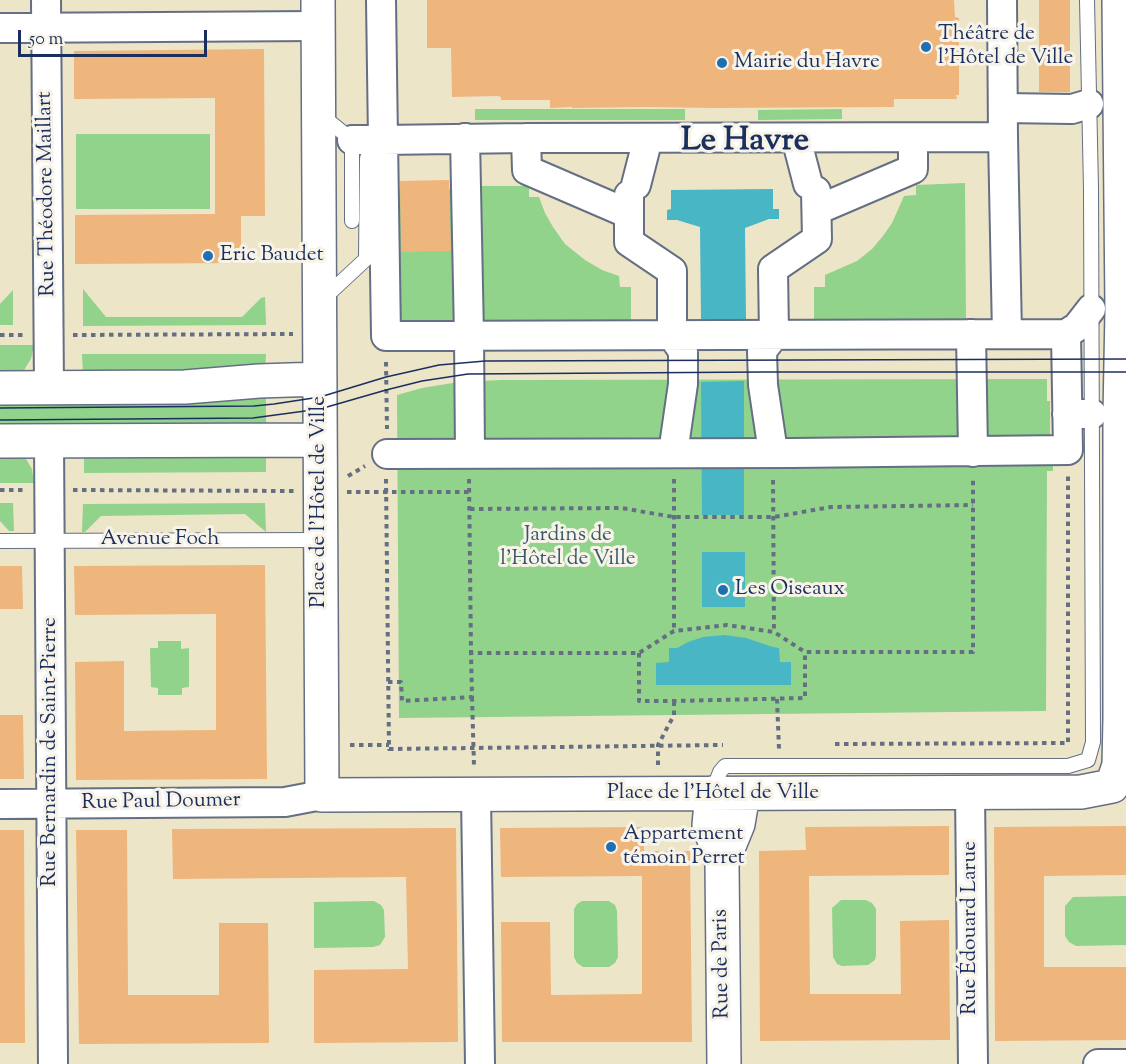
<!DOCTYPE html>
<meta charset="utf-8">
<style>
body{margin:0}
#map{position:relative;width:1126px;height:1064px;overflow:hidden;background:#ede5c8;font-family:"Sorts Mill Goudy",serif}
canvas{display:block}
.scale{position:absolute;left:18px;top:30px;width:189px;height:27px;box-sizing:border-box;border:3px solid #1b2f5e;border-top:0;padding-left:8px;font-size:18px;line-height:21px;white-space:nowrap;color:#1b2f5e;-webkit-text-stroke:4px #f7f3e8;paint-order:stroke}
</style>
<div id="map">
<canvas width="1126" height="1064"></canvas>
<div class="scale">50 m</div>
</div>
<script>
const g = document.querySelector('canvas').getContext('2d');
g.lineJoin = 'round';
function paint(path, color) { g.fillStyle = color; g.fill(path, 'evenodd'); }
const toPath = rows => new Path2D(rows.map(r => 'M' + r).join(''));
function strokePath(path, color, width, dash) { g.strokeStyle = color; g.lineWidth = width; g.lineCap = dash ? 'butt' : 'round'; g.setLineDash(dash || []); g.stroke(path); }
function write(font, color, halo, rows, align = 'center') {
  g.font = font + ' "Sorts Mill Goudy",serif'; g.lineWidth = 6; g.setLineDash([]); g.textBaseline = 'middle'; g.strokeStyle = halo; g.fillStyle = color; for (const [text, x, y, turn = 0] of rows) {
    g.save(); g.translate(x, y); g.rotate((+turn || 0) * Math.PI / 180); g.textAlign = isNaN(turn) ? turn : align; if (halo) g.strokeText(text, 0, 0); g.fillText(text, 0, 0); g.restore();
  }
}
paint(toPath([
 [475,109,685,109,685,120,475,120],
 [842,109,842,119,758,120,758,110],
 [76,134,210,134,210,209,76,209],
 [965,183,966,321,814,321,814,287,825,287,825,275,857,261,872,249,883,236,892,223,904,196,916,195,916,185],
 [479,186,529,186,529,197,539,197,545,213,553,227,565,244,585,260,602,270,619,276,620,287,631,287,631,323,480,322],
 [460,189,461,323,398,323,398,190],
 [83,289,106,317,242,317,261,298,265,297,266,325,83,326],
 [13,290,13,325,0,325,0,304],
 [0,345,34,345,31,359,24,370,15,377,0,380],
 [82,354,266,354,265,373,83,377],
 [1047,379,1047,401,1050,401,1050,442,1053,458,1053,471,1047,471,1046,711,399,718,397,395,422,388,459,382,502,380],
 [266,389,266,431,0,433,0,395],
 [0,447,17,451,26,459,32,469,34,483,0,483],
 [266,447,266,472,84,473,84,450],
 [0,503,13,503,14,531,9,531,0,521],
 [265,503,266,532,245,514,101,516,85,532,82,532,83,504],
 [158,641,181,641,181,649,189,648,189,687,182,688,182,695,158,695,158,688,151,687,150,648,158,648],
 [1126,896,1126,945,1076,946,1069,942,1065,936,1065,906,1073,897],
 [841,900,866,900,872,903,876,909,876,955,875,960,868,965,842,966,837,964,833,957,832,908],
 [374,901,381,905,384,910,385,937,380,945,373,947,314,948,314,902],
 [582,901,609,901,615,905,617,911,618,957,615,963,609,967,583,967,577,963,574,957,574,909,577,904]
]), '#91d38b');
paint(toPath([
 [773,189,773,209,779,209,779,219,769,219,745,228,746,319,701,319,700,227,677,220,667,220,667,210,671,209,671,190],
 [744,381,744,515,702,515,701,382],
 [702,552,745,552,745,607,702,607],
 [724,635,746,638,773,647,779,648,780,662,791,662,791,685,656,685,656,663,669,662,669,648,677,648,688,642,703,637]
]), '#48b6c4');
paint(toPath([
 [427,0,954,0,955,17,959,18,959,95,956,95,957,99,894,99,894,107,714,108,646,107,572,108,572,107,550,108,550,100,501,100,501,97,497,96,452,97,451,48,427,48],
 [1039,0,1070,0,1070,92,1039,92],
 [264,49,265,216,241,216,241,263,75,264,75,215,215,214,215,98,74,99,74,51],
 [449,180,451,251,401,252,400,181],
 [265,565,267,779,76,780,75,662,124,661,124,731,216,730,216,614,75,615,74,566],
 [0,566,22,566,23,609,0,609],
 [0,715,23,715,24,779,0,779],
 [949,826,949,875,809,876,810,994,901,994,900,921,949,920,950,1040,760,1041,759,851,806,850,805,827],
 [1126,826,1126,875,1044,876,1044,967,1126,967,1126,1040,995,1041,994,827],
 [644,827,644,851,690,851,692,1042,502,1042,501,922,550,922,551,995,642,994,642,876,501,877,500,828],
 [456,828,458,1042,314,1043,314,970,408,969,406,877,173,879,172,829],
 [0,830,24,830,25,1043,0,1043],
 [76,830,127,830,128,995,219,995,219,923,268,923,269,1043,79,1044]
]), '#eeb57d');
const lane = toPath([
 [321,115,352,140,352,221],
 [323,299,366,259,367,158],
 [0,541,320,540],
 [712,793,720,772,725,766,1068,766,1088,760,1093,742,1091,189,1087,0]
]);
const street = toPath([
 [46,0,49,388],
 [1002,0,1003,137,1007,334],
 [0,28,318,26],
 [1003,108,1072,109,1089,104],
 [1003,137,526,138,383,140,386,336,1066,334,1077,327,1091,309],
 [465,138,469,336,470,454],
 [526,138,527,170,629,214],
 [796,138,808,184],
 [352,140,383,140,381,0],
 [636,185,648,138],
 [629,195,629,242,672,271,672,335,683,351,683,384,673,453],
 [817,210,913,169,913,138],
 [971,334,973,452],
 [1067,414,1092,414],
 [49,440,53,1064],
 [773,452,763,385,762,351,774,335,773,269,817,239,816,191],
 [387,454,792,453,1068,450,1066,334],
 [970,793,973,1064],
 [476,795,480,1064],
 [0,804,285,802,322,795],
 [1098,1064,1126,1064]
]);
const secondary = toPath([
 [318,0,322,795,1081,792,1112,786,1119,765,1120,718,1120,414,1122,310,1119,0],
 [0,388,185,387,259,381,320,379],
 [0,441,320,440],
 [712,793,709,825,722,863,724,1064],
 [722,863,738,824,743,794]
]);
strokePath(lane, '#646f83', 16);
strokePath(street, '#646f83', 32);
strokePath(secondary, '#646f83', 36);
strokePath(toPath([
 [0,335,23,335],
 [73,335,293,334],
 [386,362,387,429],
 [348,476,365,466],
 [386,479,389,749,723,745],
 [469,479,471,653],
 [674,479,674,631],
 [773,480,774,632],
 [0,490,24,490],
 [73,490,294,491],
 [347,492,469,492],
 [470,509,621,508,674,517,774,517,831,507,973,505],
 [639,653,639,701,674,701,805,698,805,652],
 [388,682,401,682,402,701,472,697,471,653,639,653,674,631,727,625,774,632,805,652,973,652,973,477],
 [472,697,474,766],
 [777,699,779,749],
 [835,744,1068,743,1068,476],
 [350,745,389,745],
 [658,765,658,745,674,715,674,701]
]), '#646f83', 4, [4.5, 4.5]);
strokePath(lane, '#fff', 14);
strokePath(street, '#fff', 28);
strokePath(secondary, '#fff', 33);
strokePath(toPath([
 [0,408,254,406,274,404,320,397,386,377,439,365,485,361,1126,359],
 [0,420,253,418,320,409,386,390,422,381,468,374,762,372,1126,372]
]), '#1b2f5e', 1.5);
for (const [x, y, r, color] of [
 [926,47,6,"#1f6fb2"],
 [722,63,6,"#1f6fb2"],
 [208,256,6,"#1f6fb2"],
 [723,590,6,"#1f6fb2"],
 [611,847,6,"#1f6fb2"]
]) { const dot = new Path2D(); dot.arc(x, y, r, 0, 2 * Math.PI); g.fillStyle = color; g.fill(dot); strokePath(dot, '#f7f3e8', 2); }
write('21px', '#1b2f5e', '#f7f3e8', [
 ["Théâtre de",938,35],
 ["l'Hôtel de Ville",938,59],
 ["Mairie du Havre",734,63],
 ["Eric Baudet",220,256],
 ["Les Oiseaux",735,590],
 ["Appartement",623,835],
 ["témoin Perret",623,859]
], 'left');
write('21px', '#1b2f5e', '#f7f3e8', [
 ["Rue Théodore Maillart",48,194,-91],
 ["Place de l'Hôtel de Ville",320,502,-90],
 ["Avenue Foch",160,540],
 ["Rue Bernardin de Saint-Pierre",51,752,-90],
 ["Place de l'Hôtel de Ville",713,794],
 ["Rue Paul Doumer",161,803,-1],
 ["Rue Édouard Larue",971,928,-90],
 ["Rue de Paris",723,964,-91]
]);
write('21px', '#385869', '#f7f3e8', [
 ["Jardins de",568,536],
 ["l'Hôtel de Ville",568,560]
]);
write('bold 33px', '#1b2f5e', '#f7f3e8', [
 ["Le Havre",745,143]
]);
</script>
